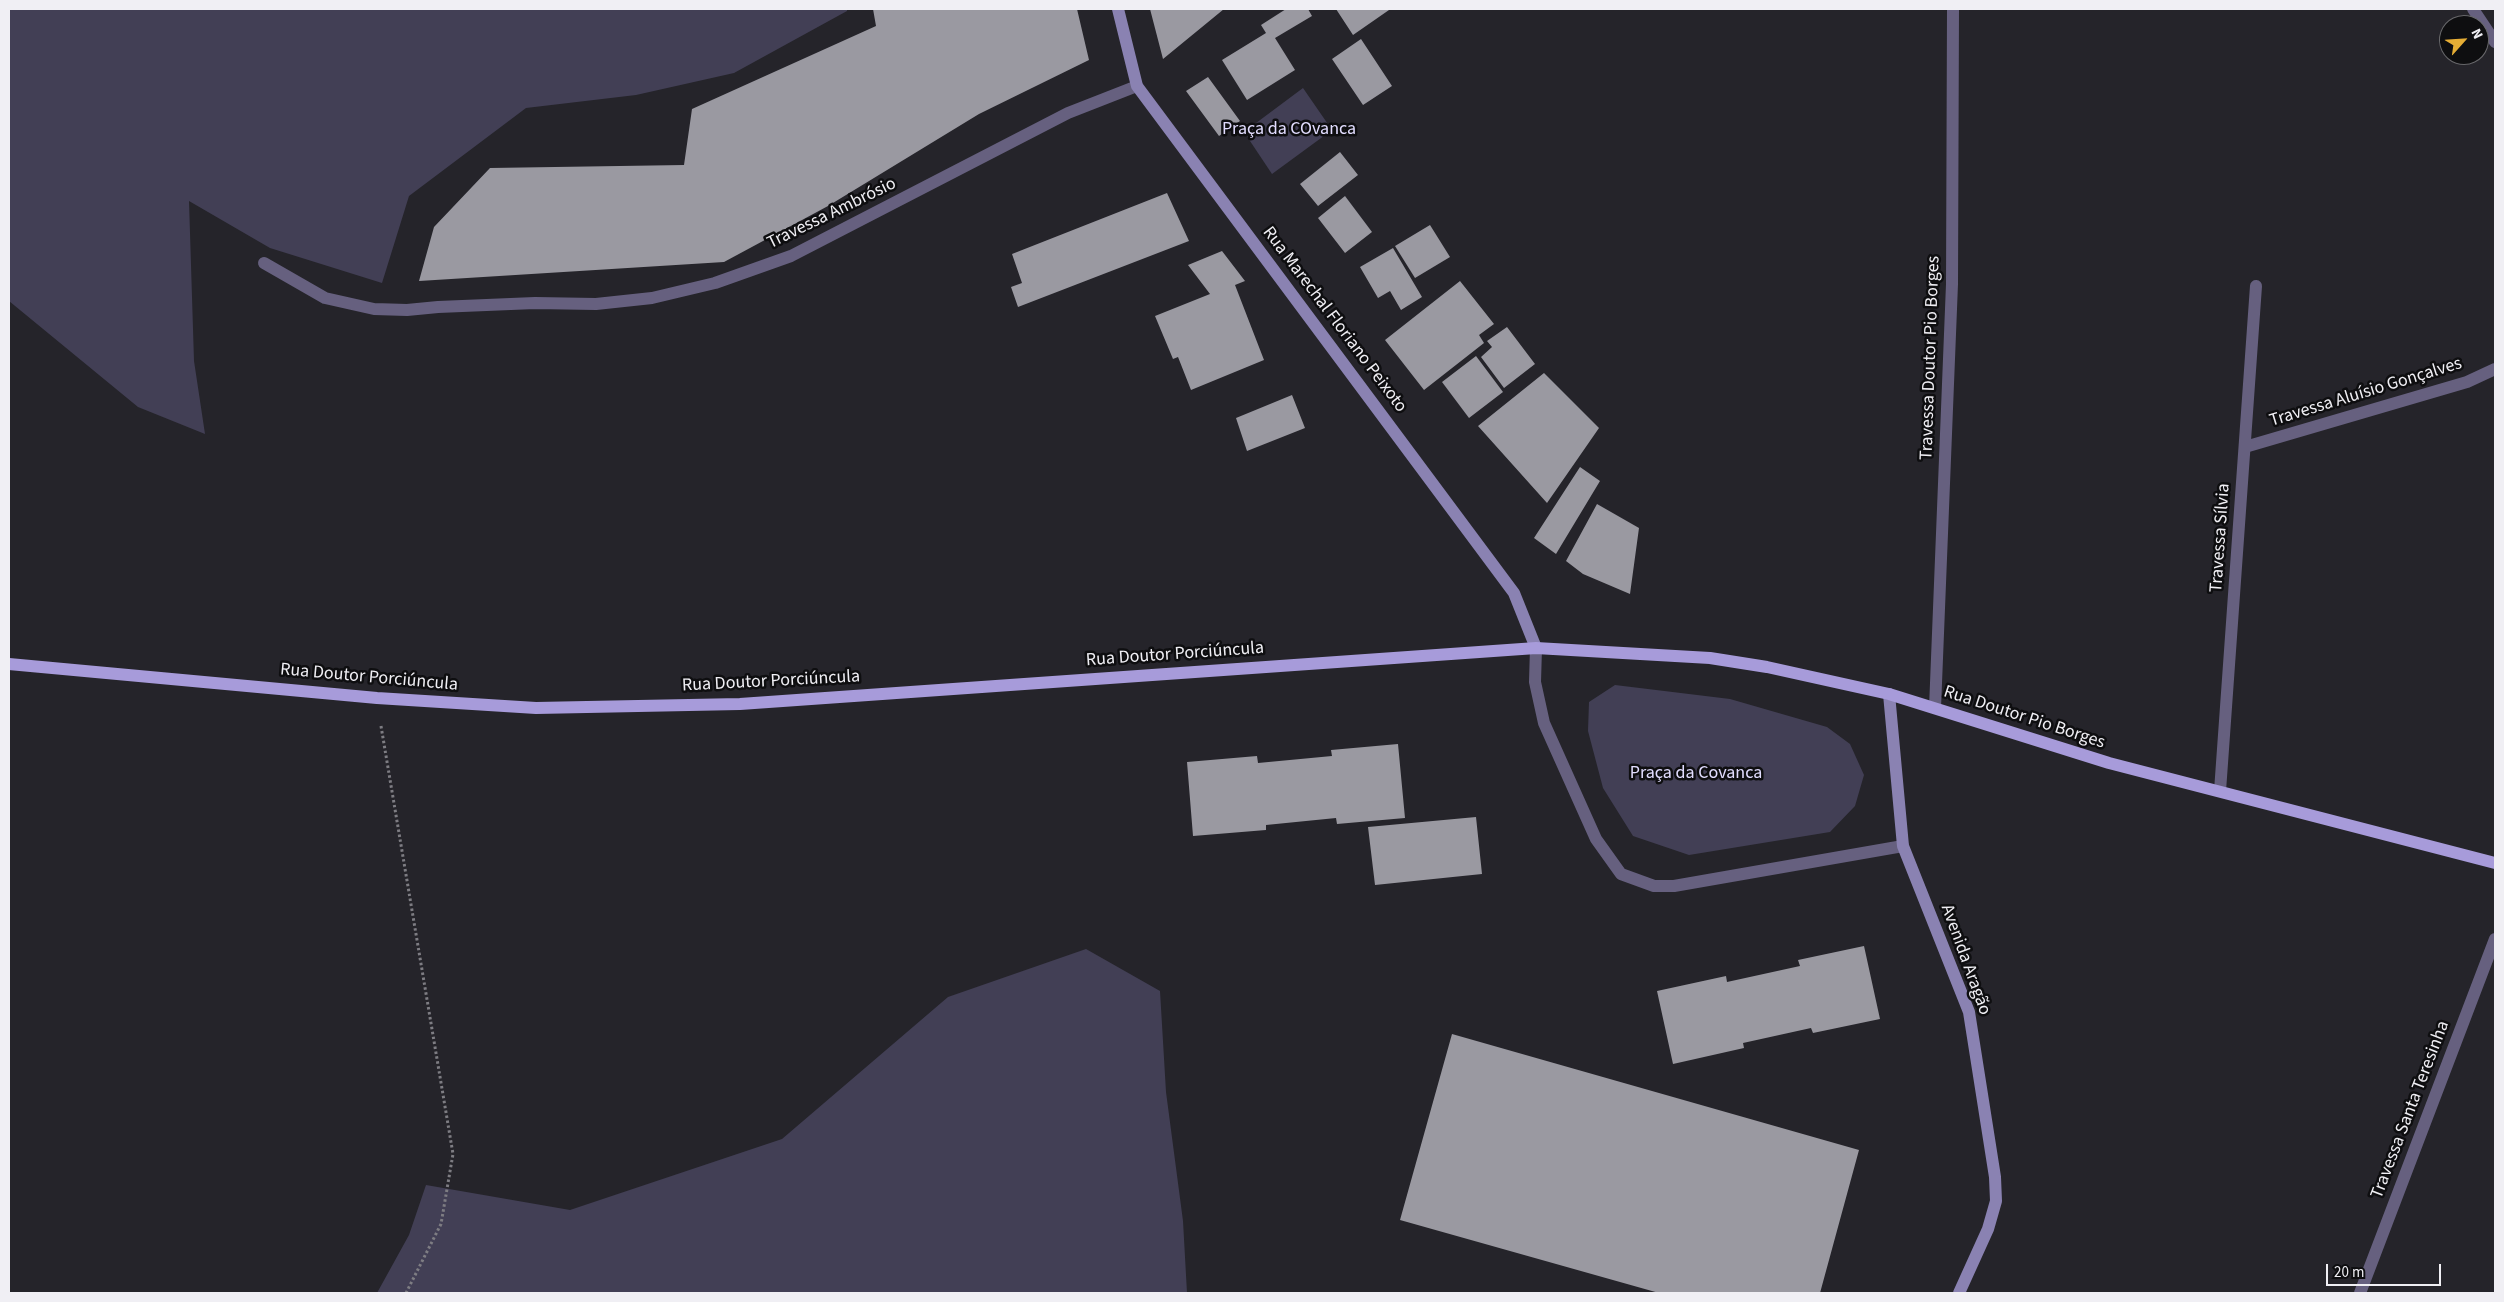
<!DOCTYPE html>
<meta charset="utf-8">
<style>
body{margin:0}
#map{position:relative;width:2504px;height:1302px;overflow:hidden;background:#25242a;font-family:"Source Sans 3",sans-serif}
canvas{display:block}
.frame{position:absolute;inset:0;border:10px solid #f0eff4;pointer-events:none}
.north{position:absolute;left:2439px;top:15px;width:50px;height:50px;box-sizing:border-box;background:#0e0e10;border:1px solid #68686b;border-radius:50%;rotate:64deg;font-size:14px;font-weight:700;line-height:20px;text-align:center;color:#f0eff4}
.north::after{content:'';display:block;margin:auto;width:18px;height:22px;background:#e5ad35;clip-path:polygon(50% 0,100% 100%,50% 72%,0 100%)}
.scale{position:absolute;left:2326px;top:1264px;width:115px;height:22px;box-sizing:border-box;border:2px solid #f0eff4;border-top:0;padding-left:6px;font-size:15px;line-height:18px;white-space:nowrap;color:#f0eff4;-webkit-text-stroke:4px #0e0e10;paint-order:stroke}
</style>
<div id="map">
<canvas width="2504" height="1302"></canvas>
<div class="frame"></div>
<div class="north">N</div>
<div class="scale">20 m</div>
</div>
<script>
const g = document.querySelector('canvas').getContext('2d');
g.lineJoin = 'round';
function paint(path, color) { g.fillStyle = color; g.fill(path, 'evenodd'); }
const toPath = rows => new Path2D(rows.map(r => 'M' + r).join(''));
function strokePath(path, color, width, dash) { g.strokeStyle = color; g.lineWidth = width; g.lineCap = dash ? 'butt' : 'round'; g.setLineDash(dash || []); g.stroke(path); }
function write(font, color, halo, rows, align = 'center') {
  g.font = font + ' "Source Sans 3",sans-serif'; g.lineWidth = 5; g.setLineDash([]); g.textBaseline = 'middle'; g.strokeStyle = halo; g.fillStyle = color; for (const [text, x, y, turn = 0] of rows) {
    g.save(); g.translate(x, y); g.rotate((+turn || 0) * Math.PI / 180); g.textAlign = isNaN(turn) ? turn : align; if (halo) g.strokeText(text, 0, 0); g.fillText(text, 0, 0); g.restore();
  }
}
paint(toPath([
 [9,9,847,9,847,11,734,73,636,95,526,108,409,196,382,283,270,248,189,201,194,361,205,434,138,407,9,301],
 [1303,88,1332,130,1272,174,1244,132],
 [1615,685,1730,699,1827,727,1850,744,1864,775,1855,806,1830,832,1689,855,1633,836,1603,788,1588,731,1589,702],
 [1086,949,1160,991,1166,1092,1183,1221,1187,1293,377,1293,409,1235,426,1185,570,1210,782,1139,948,997]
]), '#423f55');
paint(toPath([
 [873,9,1077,9,1089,60,979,114,828,206,724,262,419,281,434,227,490,168,684,165,692,109,876,26],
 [1150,9,1224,9,1163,59],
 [1286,9,1308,9,1312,16,1275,38,1295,70,1247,100,1222,60,1266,33,1261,25],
 [1336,9,1389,9,1389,10,1353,35],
 [1361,39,1392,86,1363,105,1332,59],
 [1208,77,1240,121,1219,136,1186,91],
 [1340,152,1358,175,1318,206,1300,184],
 [1167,193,1189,241,1018,307,1011,287,1022,283,1012,254],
 [1345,196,1372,232,1345,253,1318,218],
 [1430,225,1450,257,1415,278,1395,246],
 [1393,248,1422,297,1401,310,1390,291,1378,298,1360,267],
 [1222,251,1245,281,1235,285,1264,360,1191,390,1178,357,1173,359,1155,316,1210,294,1188,265],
 [1460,281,1494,324,1479,335,1484,343,1424,390,1385,340],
 [1507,327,1535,364,1504,388,1481,357,1492,347,1487,341],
 [1476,356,1503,392,1469,418,1442,382],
 [1544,373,1599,428,1547,503,1478,426],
 [1292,395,1305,428,1247,451,1236,418],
 [1580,467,1600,481,1556,554,1534,538],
 [1597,504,1639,528,1630,594,1583,574,1566,561],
 [1398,744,1405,818,1337,824,1336,818,1266,825,1266,830,1193,836,1187,762,1257,756,1258,763,1332,756,1331,750],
 [1476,817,1482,874,1375,885,1368,827],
 [1864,946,1880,1019,1813,1033,1811,1028,1743,1043,1744,1048,1673,1064,1657,991,1726,976,1727,982,1800,966,1798,960],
 [1452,1034,1859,1150,1820,1293,1659,1293,1400,1220]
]), '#9a99a1');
strokePath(toPath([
 [381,726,453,1154,441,1224,406,1293]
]), '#7e7d83', 3, [2.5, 2.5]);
strokePath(toPath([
 [2473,9,2495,42],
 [264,263,325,298,374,309,407,310,438,307,535,303,596,304,652,298,715,283,791,256,1068,113,1137,86],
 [2245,447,2467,382,2495,369],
 [1536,648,1535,682,1544,723,1596,839,1621,874,1654,886,1674,886,1903,846],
 [1935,708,1952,284,1953,9],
 [2220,791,2256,286],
 [2360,1293,2495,939]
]), '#66607f', 12);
strokePath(toPath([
 [1118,9,1137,86,1514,593,1536,648],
 [1889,694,1903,846,1969,1012,1995,1177,1996,1201,1988,1229,1959,1293]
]), '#8a82b2', 12);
strokePath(toPath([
 [9,664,377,698,536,708,740,704,1536,648,1710,658,1767,667,1889,694,2109,763,2495,863]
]), '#a79bda', 12);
write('18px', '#e2ddff', '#0e0e10', [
 ["Praça da COvanca",1289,130],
 ["Praça da Covanca",1696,774]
]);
write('18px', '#f0eff4', '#0e0e10', [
 ["Travessa Ambrósio",832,214,-26],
 ["Rua Marechal Floriano Peixoto",1334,320,53],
 ["Travessa Doutor Pio Borges",1931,358,-88],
 ["Travessa Aluísio Gonçalves",2366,393,-17],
 ["Travessa Sílvia",2221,538,-86],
 ["Rua Doutor Porciúncula",1175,655,-4],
 ["Rua Doutor Porciúncula",369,678,5],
 ["Rua Doutor Porciúncula",771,682,-3],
 ["Rua Doutor Pio Borges",2024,718,18],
 ["Avenida Aragão",1965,960,70],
 ["Travessa Santa Teresinha",2411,1110,-69]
]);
</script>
